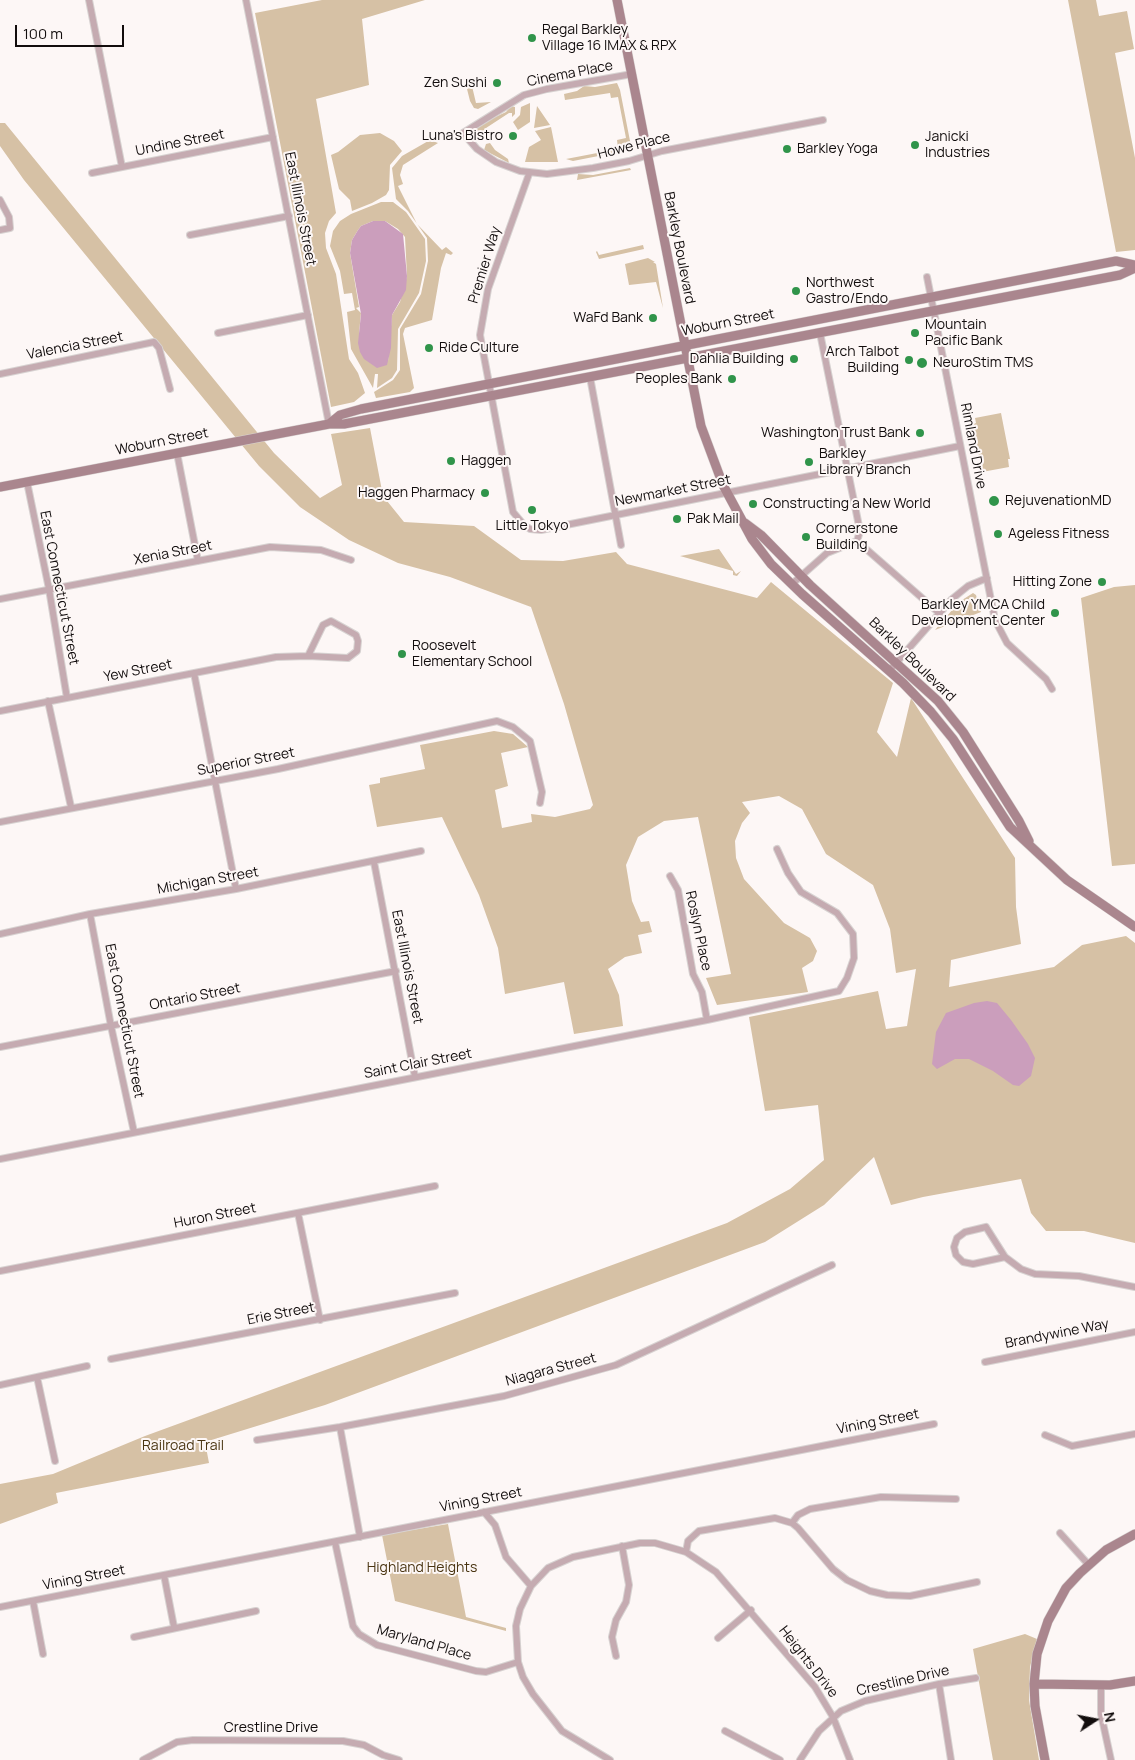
<!DOCTYPE html>
<style>
body{margin:0}
#map{position:relative;width:1135px;height:1760px;overflow:hidden;background:#fdf7f6;font-family:Manrope,sans-serif}
canvas{display:block}
.north{position:absolute;left:1070px;top:1695px;width:50px;height:50px;-webkit-text-stroke:4px #fdf7f6;paint-order:stroke;rotate:79deg;font-size:14px;font-weight:700;line-height:20px;text-align:center;color:#120d0d}
.north::after{content:'';display:block;margin:auto;width:18px;height:22px;background:#120d0d;clip-path:polygon(50% 0,100% 100%,50% 72%,0 100%)}
.scale{position:absolute;left:15px;top:25px;width:109px;height:22px;box-sizing:border-box;border:2px solid #120d0d;border-top:0;padding-left:6px;font-size:15px;line-height:18px;white-space:nowrap;color:#120d0d;-webkit-text-stroke:4px #fdf7f6;paint-order:stroke}
</style>
<div id="map">
<canvas width="1135" height="1760"></canvas>
<div class="north">N</div>
<div class="scale">100 m</div>
</div>
<script>
const g = document.querySelector('canvas').getContext('2d');
g.lineJoin = 'round';
function paint(path, color) { g.fillStyle = color; g.fill(path, 'evenodd'); }
const toPath = rows => new Path2D(rows.map(r => 'M' + r).join(''));
function strokePath(path, color, width, dash) { g.strokeStyle = color; g.lineWidth = width; g.lineCap = dash ? 'butt' : 'round'; g.setLineDash(dash || []); g.stroke(path); }
function write(font, color, halo, rows, align = 'center') {
  g.font = font + ' Manrope,sans-serif'; g.lineWidth = 4; g.setLineDash([]); g.textBaseline = 'middle'; g.strokeStyle = halo; g.fillStyle = color; for (const [text, x, y, turn = 0] of rows) {
    g.save(); g.translate(x, y); g.rotate((+turn || 0) * Math.PI / 180); g.textAlign = isNaN(turn) ? turn : align; if (halo) g.strokeText(text, 0, 0); g.fillText(text, 0, 0); g.restore();
  }
}
paint(toPath([
 [322,0,425,0,362,19,369,85,316,99,336,213,329,221,325,233,326,248,336,274,349,359,358,373,365,393,354,402,331,407,255,13],
 [1068,0,1096,0,1099,16,1127,11,1134,49,1115,53,1135,158,1135,250,1116,252],
 [471,82,476,103,491,102,478,109,474,108,470,101,466,85],
 [617,83,620,90,631,146,629,150,573,161,566,159,618,149,617,140,626,138,618,97,611,98,610,93,565,100,564,94,577,91,584,86,595,87],
 [530,103,530,122,518,130,513,122,520,115,521,107],
 [511,106,515,107,515,114,512,117,512,113,509,113,486,128,484,136,474,141,472,137,474,130,489,120,506,112],
 [537,106,550,125,534,128],
 [0,123,5,123,274,453,320,498,342,485,331,434,370,428,383,496,404,522,474,526,521,560,563,561,616,552,627,564,757,598,771,582,893,683,877,732,897,757,911,698,1015,858,1016,907,1021,944,951,960,949,987,1054,967,1082,945,1126,936,1135,943,1135,1243,1084,1231,1046,1231,1031,1213,1021,1179,923,1197,891,1205,874,1157,824,1205,765,1242,325,1405,205,1442,209,1463,56,1493,58,1503,0,1524,0,1484,53,1474,145,1436,727,1223,790,1189,824,1160,818,1105,765,1111,749,1017,878,991,886,1029,907,1026,916,969,896,973,890,929,873,885,826,854,802,809,779,796,742,802,750,813,742,823,735,841,736,858,744,879,784,923,810,938,817,951,813,961,802,968,808,992,717,1005,706,978,731,974,698,817,664,821,638,837,626,865,632,901,641,922,649,921,652,932,638,935,642,953,625,957,608,969,619,995,623,1026,574,1034,564,982,505,994,498,948,479,895,442,817,377,827,369,785,380,783,380,778,425,769,420,745,494,731,513,734,528,747,501,753,508,786,495,790,502,828,532,822,531,814,555,817,590,809,593,805,564,704,531,607,450,577,398,563,349,540,300,507,259,466,24,180,0,146],
 [551,127,558,162,525,162,529,147,541,140,535,131],
 [380,133,394,141,402,151,390,165,389,190,386,195,372,203,352,211,350,200,339,189,331,155,338,152,360,135],
 [430,140,438,143,403,165,400,175,403,184,398,186,417,224,442,250,446,247,453,253,451,255,446,253,441,268,432,320,405,328,403,334,414,388,410,392,376,398,374,392,393,380,400,370,400,329,421,294,428,261,427,238,408,211,396,199,392,168,402,156],
 [490,143,495,150,508,159,509,163,484,150,486,144],
 [630,168,631,170,577,180,578,174,593,175],
 [381,202,393,202,406,212,425,239,426,261,419,293,398,329,397,370,392,378,377,388,378,374,375,374,373,388,351,349,347,312,355,310,352,293,344,294,340,271,330,246,333,231,340,221,351,214],
 [373,221,385,221,398,229,405,237,407,276,400,302,392,315,388,361,359,333,361,313,356,308,359,307,350,253,352,240,358,230,361,226],
 [643,245,644,249,599,259,596,252,597,251,599,255],
 [648,258,655,262,653,262,656,264,663,308,656,282,629,285,625,264],
 [1001,413,1010,459,1008,459,1009,467,982,472,973,424,976,423,975,418],
 [719,549,736,574,741,571,737,576,733,575,733,571,680,556],
 [1135,585,1135,864,1112,866,1081,598,1114,587],
 [973,593,976,595,981,612,935,630,959,602],
 [448,1524,466,1617,506,1628,506,1631,395,1601,382,1535],
 [1025,1634,1037,1639,1030,1667,1029,1700,1039,1760,993,1760,973,1649]
]), '#d6c1a5');
paint(toPath([
 [373,221,385,221,403,234,407,276,406,290,392,315,391,348,387,365,377,368,364,359,360,352,358,343,361,314,350,253,352,240,358,230,361,226],
 [987,1001,997,1003,1011,1020,1028,1044,1035,1058,1031,1076,1019,1086,1013,1085,993,1071,969,1059,955,1059,937,1069,932,1064,936,1032,946,1013,974,1003]
]), '#cb9ebc');
const street = toPath([
 [89,0,122,167],
 [246,0,329,424],
 [632,74,547,89,524,95,463,133,477,149,496,162,520,171,547,174,593,168,629,161,662,151,823,120],
 [92,173,273,137],
 [529,174,488,289,480,335,513,512,524,525,530,529,541,530,960,446],
 [0,200,9,217,10,228,0,230],
 [190,235,289,216],
 [927,277,995,620,1007,643,1046,679,1052,689],
 [218,333,308,315],
 [0,374,154,342,159,348,170,389],
 [590,377,621,545],
 [177,453,198,561],
 [27,482,49,589,67,698],
 [857,541,938,612],
 [792,584,827,553,857,541,860,531,820,333],
 [0,599,270,547,321,550,351,560],
 [889,671,952,599,968,586,987,578],
 [194,673,236,889],
 [48,701,71,807],
 [0,711,276,657,308,656,323,625,331,621,356,635,358,641,357,651,348,658,308,656],
 [0,822,278,769,497,721,513,727,530,741,542,792,540,803],
 [374,862,415,1077],
 [670,876,678,890,693,974,702,992,707,1020],
 [90,914,111,1026,134,1132],
 [0,934,90,914,236,889,421,851],
 [0,1047,396,971],
 [0,1159,707,1020,839,991,847,978,854,958,853,934,837,913,801,892,788,873,777,849],
 [298,1213,320,1320],
 [986,1227,1005,1257,973,1264,963,1262,956,1255,954,1247,957,1238,965,1232,986,1227],
 [1005,1257,1021,1269,1035,1274,1079,1276,1135,1287],
 [0,1271,435,1186],
 [111,1359,455,1293],
 [985,1362,1135,1332],
 [37,1377,55,1461],
 [0,1385,87,1366],
 [340,1427,360,1537],
 [1045,1435,1072,1446,1135,1434],
 [257,1440,340,1427,504,1396,616,1365,832,1265],
 [484,1512,495,1525,506,1557,531,1586,520,1609,516,1626,518,1662,523,1677,533,1694,562,1731,610,1760],
 [792,1523,798,1515,810,1509,881,1497,956,1499],
 [1060,1533,1088,1564],
 [335,1542,353,1626,359,1634,377,1645,476,1671,486,1672,518,1662],
 [686,1552,688,1541,699,1531,775,1518,792,1523,798,1528,833,1569,847,1580,870,1591,887,1595,910,1596,977,1582],
 [164,1575,174,1627],
 [531,1586,548,1568,573,1557,640,1543,655,1543,686,1552,716,1572,815,1687,833,1717,850,1760],
 [33,1601,43,1654],
 [0,1607,934,1424],
 [134,1637,256,1611],
 [718,1638,751,1610],
 [616,1656,612,1637,616,1620,626,1602,629,1585,622,1546],
 [939,1684,951,1760],
 [1101,1685,1101,1714,1111,1760],
 [725,1731,780,1760],
 [143,1760,177,1742,193,1740,343,1741,364,1745,383,1755,399,1760],
 [800,1760,819,1731,841,1711,865,1701,939,1684,976,1678]
]);
const secondary = toPath([
 [617,0,701,426,723,485,752,539,771,564,802,594,903,683,931,712,953,739,1010,827,1067,880,1135,927],
 [329,424,340,415,361,409,1116,261,1135,265],
 [0,487,329,424,344,424,1120,275,1135,268],
 [745,523,761,535,810,585,938,701,963,732,1019,821,1029,841],
 [1034,1684,1110,1685,1135,1681],
 [1045,1760,1035,1706,1034,1684,1037,1654,1048,1621,1066,1588,1080,1573,1106,1550,1135,1534]
]);
strokePath(street, '#d7d2d1', 8);
strokePath(secondary, '#d7d2d1', 10);
strokePath(street, '#c5abb1', 6);
strokePath(secondary, '#aa868e', 9);
for (const [x, y, r, color] of [
 [532,38,5,"#30944a"],
 [497,83,5,"#30944a"],
 [513,136,5,"#30944a"],
 [915,145,5,"#30944a"],
 [787,149,5,"#30944a"],
 [796,291,5,"#30944a"],
 [653,318,5,"#30944a"],
 [915,333,5,"#30944a"],
 [429,348,5,"#30944a"],
 [794,359,5,"#30944a"],
 [909,360,5,"#30944a"],
 [922,363,6,"#30944a"],
 [732,379,5,"#30944a"],
 [920,433,5,"#30944a"],
 [451,461,5,"#30944a"],
 [809,462,5,"#30944a"],
 [485,493,5,"#30944a"],
 [994,501,6,"#30944a"],
 [753,504,5,"#30944a"],
 [532,510,5,"#30944a"],
 [677,519,5,"#30944a"],
 [998,534,5,"#30944a"],
 [806,537,5,"#30944a"],
 [1102,582,5,"#30944a"],
 [1055,613,5,"#30944a"],
 [402,654,5,"#30944a"]
]) { const dot = new Path2D(); dot.arc(x, y, r, 0, 2 * Math.PI); g.fillStyle = color; g.fill(dot); strokePath(dot, '#fdf7f6', 2); }
write('14px', '#120d0d', '#fdf7f6', [
 ["Regal Barkley",542,30],
 ["Village 16 IMAX & RPX",542,46],
 ["Zen Sushi",487,83,"right"],
 ["Luna's Bistro",503,136,"right"],
 ["Janicki",925,137],
 ["Industries",925,153],
 ["Barkley Yoga",797,149],
 ["Northwest",806,283],
 ["Gastro/Endo",806,299],
 ["WaFd Bank",643,318,"right"],
 ["Mountain",925,325],
 ["Pacific Bank",925,341],
 ["Ride Culture",439,348],
 ["Arch Talbot",899,352,"right"],
 ["Building",899,368,"right"],
 ["Dahlia Building",784,359,"right"],
 ["NeuroStim TMS",933,363],
 ["Peoples Bank",722,379,"right"],
 ["Washington Trust Bank",910,433,"right"],
 ["Barkley",819,454],
 ["Library Branch",819,470],
 ["Haggen",461,461],
 ["Haggen Pharmacy",475,493,"right"],
 ["RejuvenationMD",1005,501],
 ["Constructing a New World",763,504],
 ["Pak Mail",687,519],
 ["Little Tokyo",532,526,"center"],
 ["Cornerstone",816,529],
 ["Building",816,545],
 ["Ageless Fitness",1008,534],
 ["Hitting Zone",1092,582,"right"],
 ["Barkley YMCA Child",1045,605,"right"],
 ["Development Center",1045,621,"right"],
 ["Roosevelt",412,646],
 ["Elementary School",412,662]
], 'left');
write('14px', '#120d0d', '#fdf7f6', [
 ["Cinema Place",570,74,-11],
 ["Undine Street",180,143,-11],
 ["Howe Place",634,146,-14],
 ["East Illinois Street",300,209,79],
 ["Barkley Boulevard",679,248,79],
 ["Premier Way",485,265,-73],
 ["Woburn Street",728,323,-11],
 ["Valencia Street",75,346,-11],
 ["Woburn Street",162,442,-11],
 ["Rimland Drive",973,446,79],
 ["Newmarket Street",673,491,-11],
 ["Xenia Street",173,553,-11],
 ["East Connecticut Street",59,588,79],
 ["Barkley Boulevard",912,660,44],
 ["Yew Street",138,671,-11],
 ["Superior Street",246,762,-11],
 ["Michigan Street",208,881,-10],
 ["Roslyn Place",698,931,78],
 ["East Illinois Street",407,967,79],
 ["Ontario Street",195,997,-11],
 ["East Connecticut Street",124,1021,79],
 ["Saint Clair Street",418,1064,-11],
 ["Huron Street",215,1216,-11],
 ["Erie Street",281,1314,-11],
 ["Brandywine Way",1057,1334,-11],
 ["Niagara Street",551,1370,-15],
 ["Vining Street",878,1422,-11],
 ["Vining Street",481,1500,-11],
 ["Vining Street",84,1578,-11],
 ["Maryland Place",424,1643,16],
 ["Heights Drive",808,1662,52],
 ["Crestline Drive",903,1681,-13],
 ["Crestline Drive",271,1728]
]);
write('14px', '#4a3512', '#fdf7f6', [
 ["Railroad Trail",183,1446],
 ["Highland Heights",422,1568]
]);
</script>
